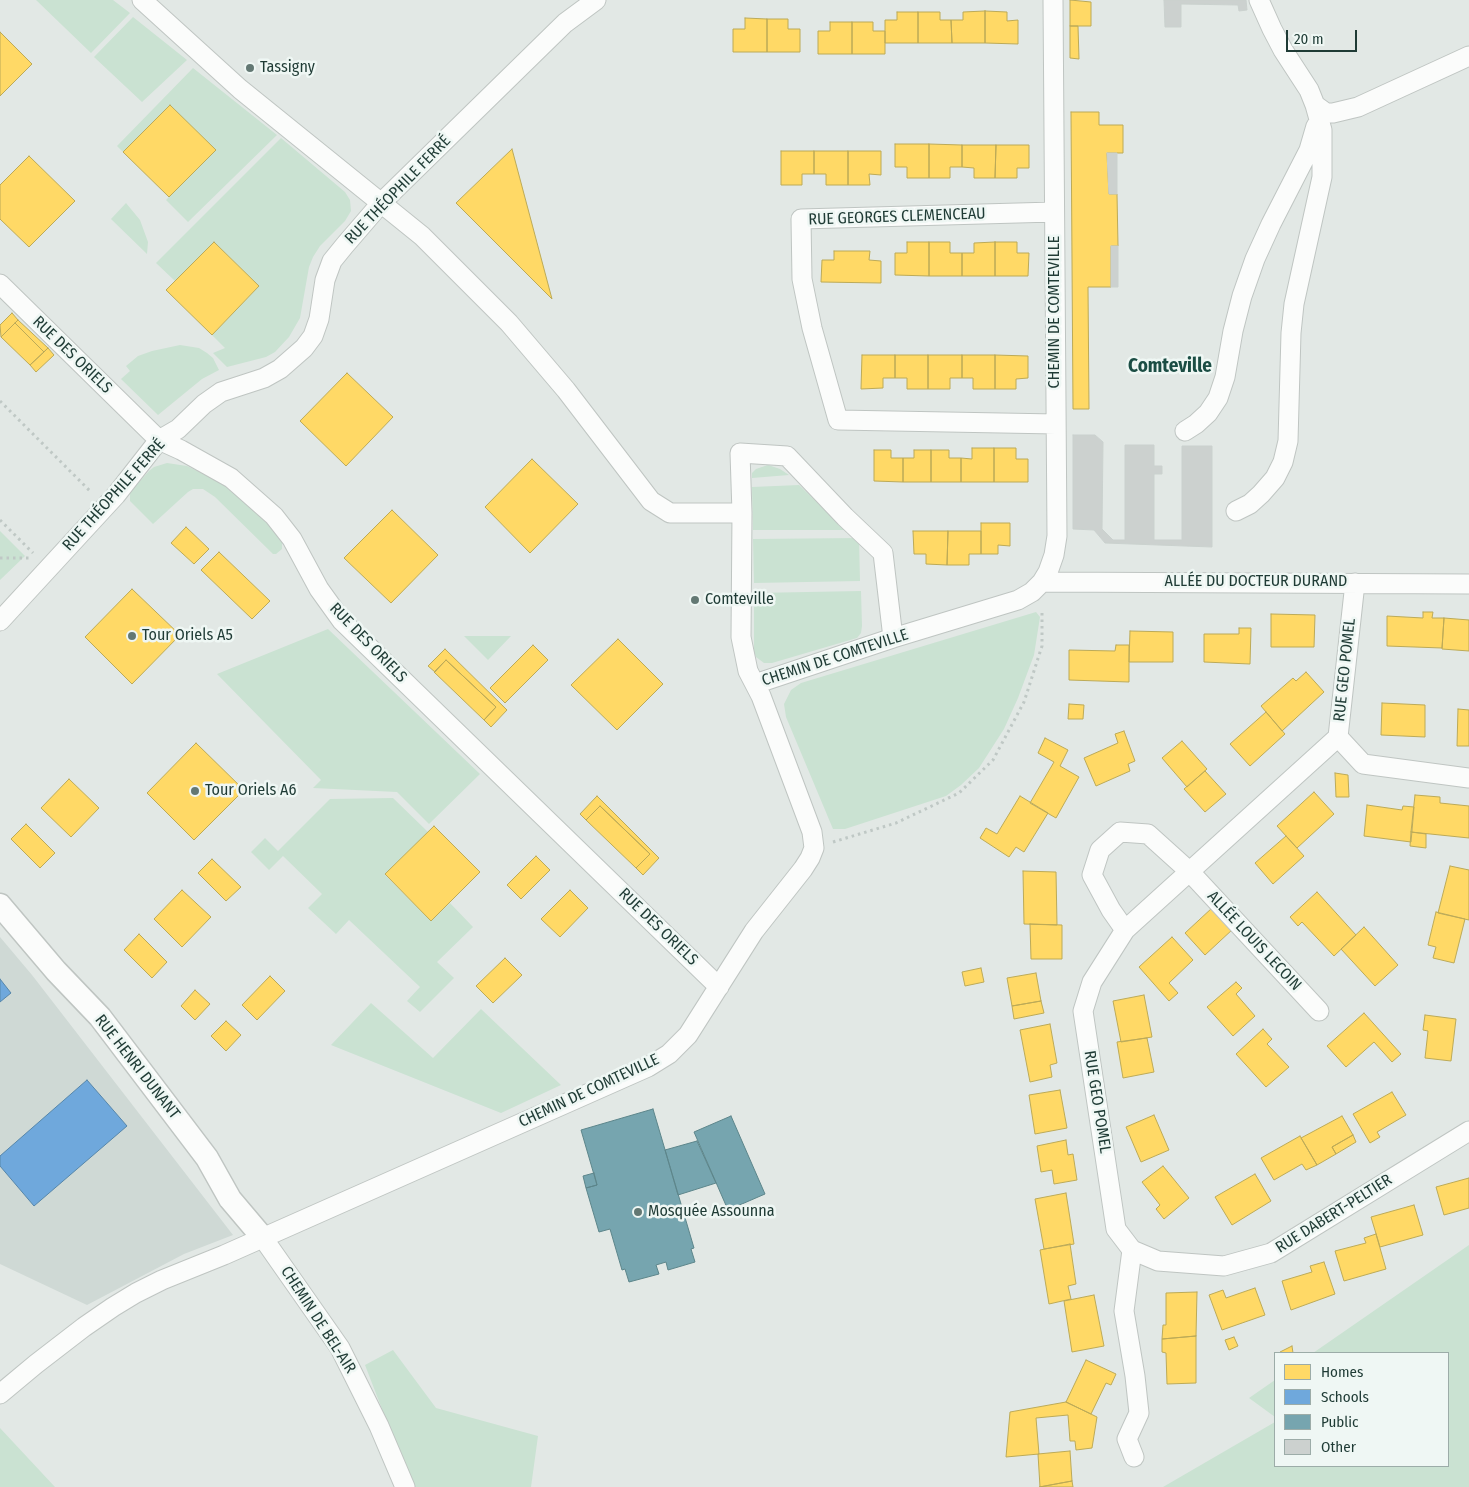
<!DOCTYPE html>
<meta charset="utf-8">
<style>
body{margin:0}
#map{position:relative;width:1469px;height:1487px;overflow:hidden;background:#e2e8e5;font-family:"Fira Sans Condensed",sans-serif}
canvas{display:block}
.legend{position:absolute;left:1274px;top:1352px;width:175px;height:115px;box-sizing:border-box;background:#eff7f4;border:1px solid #9caca8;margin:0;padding:6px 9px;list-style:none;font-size:15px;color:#1f3b35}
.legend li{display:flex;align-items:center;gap:10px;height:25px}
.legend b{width:25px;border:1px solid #9caca8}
.scale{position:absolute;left:1286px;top:30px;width:71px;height:22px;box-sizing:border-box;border:2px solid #1f3b35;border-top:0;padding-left:6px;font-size:15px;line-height:18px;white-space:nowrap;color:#1f3b35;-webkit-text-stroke:4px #eff7f4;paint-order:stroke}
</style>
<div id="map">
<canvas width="1469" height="1487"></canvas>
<ul class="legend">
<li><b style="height:14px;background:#ffd966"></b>Homes</li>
<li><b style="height:14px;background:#6fa8dc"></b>Schools</li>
<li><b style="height:14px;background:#76a5af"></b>Public</li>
<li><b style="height:14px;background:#ccd1cf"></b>Other</li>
</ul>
<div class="scale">20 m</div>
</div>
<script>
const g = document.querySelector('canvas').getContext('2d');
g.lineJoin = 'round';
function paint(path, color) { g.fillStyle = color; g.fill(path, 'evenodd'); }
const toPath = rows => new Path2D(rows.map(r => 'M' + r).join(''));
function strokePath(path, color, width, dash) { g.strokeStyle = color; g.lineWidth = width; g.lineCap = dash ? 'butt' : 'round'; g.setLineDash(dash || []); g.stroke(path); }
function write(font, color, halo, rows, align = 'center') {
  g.font = font + ' "Fira Sans Condensed",sans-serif'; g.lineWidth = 5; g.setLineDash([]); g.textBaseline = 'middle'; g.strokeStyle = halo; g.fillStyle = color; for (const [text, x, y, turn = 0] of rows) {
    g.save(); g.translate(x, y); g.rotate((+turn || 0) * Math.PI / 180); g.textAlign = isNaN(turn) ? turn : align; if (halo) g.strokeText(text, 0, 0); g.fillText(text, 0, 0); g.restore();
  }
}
paint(toPath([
 [0,937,32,975,233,1235,184,1254,87,1305,0,1264]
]), '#cfd9d5');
paint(toPath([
 [36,0,113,0,130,13,91,53],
 [133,17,187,60,142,102,94,57],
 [193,68,277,135,188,222,166,200,215,150,170,105,123,152,117,146],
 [281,138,345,192,350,200,351,211,345,221,320,246,313,257,309,267,300,318,289,337,275,352,266,357,227,367,213,353,225,348,212,335,259,286,214,242,175,281,156,263],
 [126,203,140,220,148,242,147,254,111,219],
 [180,345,199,348,207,353,213,358,219,370,202,379,158,415,121,379,130,371,126,366,138,356,152,351],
 [167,463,187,466,226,485,242,498,273,528,282,542,282,549,276,554,273,554,215,497,203,489,193,489,188,492,153,524,130,501,130,492,149,471,154,467],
 [768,465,780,469,789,475,752,478,752,473,756,469],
 [799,485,846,530,753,530,752,487],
 [0,531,25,556,0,580],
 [859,538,860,581,754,583,753,539],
 [861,591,862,626,861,633,857,638,772,663,764,663,756,657,754,651,754,593],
 [1036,612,1040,617,1034,655,1018,698,1004,729,979,768,961,785,946,796,845,829,833,829,786,717,784,704,791,690,801,683],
 [328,629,480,774,429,824,397,792,313,788,321,780,217,674],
 [464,636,511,636,488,660],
 [393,798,428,832,385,875,431,921,450,903,473,927,437,962,454,978,420,1012,407,1001,420,987,349,920,336,934,308,908,322,894,283,856,269,870,251,852,265,838,278,851,330,799],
 [371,1003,433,1058,481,1009,561,1085,501,1113,331,1045],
 [1469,1245,1469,1487,1163,1487,1275,1422,1275,1466,1448,1466,1448,1353,1313,1353],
 [393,1350,436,1408,538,1436,531,1487,412,1487,365,1365],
 [1275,1380,1275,1417,1249,1398],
 [0,1428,55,1487,0,1487]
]), '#cae2d2');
const homes = toPath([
 [1070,0,1091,2,1091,26,1070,26,1070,0],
 [985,11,985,43,952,43,951,20,963,20,963,12,985,11],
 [985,11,1007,12,1007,21,1018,20,1018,44,985,43,985,11],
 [897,12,918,12,918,43,885,43,885,20,897,20,897,12],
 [918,12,940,12,940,20,951,20,952,43,918,43,918,12],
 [745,18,767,19,767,52,733,52,733,29,745,29,745,18],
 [767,19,788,19,788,29,800,29,800,52,767,52,767,19],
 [830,22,852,22,852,54,818,54,818,31,830,31,830,22],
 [852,22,873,22,873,31,885,31,885,54,852,54,852,22],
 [1070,26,1078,26,1079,59,1070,58,1070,26],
 [0,32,32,64,0,96,0,32],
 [170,105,216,150,169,197,123,152,170,105],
 [1071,112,1099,112,1099,125,1123,125,1123,153,1107,153,1109,194,1117,194,1118,246,1111,246,1111,287,1088,287,1089,409,1073,409,1071,112],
 [895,144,929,144,929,178,907,178,907,167,895,167,895,144],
 [929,144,962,145,962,167,950,167,950,178,929,178,929,144],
 [962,145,996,145,995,178,974,178,974,168,962,167,962,145],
 [996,145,1029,145,1029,168,1017,168,1017,178,995,178,996,145],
 [512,149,552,299,456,203,512,149],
 [781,151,814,151,814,174,802,174,802,185,781,185,781,151],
 [814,151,848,151,848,185,826,185,826,174,814,174,814,151],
 [848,151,881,151,881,175,869,174,870,185,848,185,848,151],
 [29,156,75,201,29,247,0,219,0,185,29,156],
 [214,242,259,286,212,335,166,290,214,242],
 [907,242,929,242,929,276,895,275,895,253,907,253,907,242],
 [929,242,950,242,950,253,962,253,962,276,929,276,929,242],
 [995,242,1017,242,1017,253,1029,253,1028,276,995,276,995,242],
 [995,242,995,276,962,276,962,253,974,253,974,243,995,242],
 [834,251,870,251,869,260,881,261,881,283,821,282,822,260,834,260,834,251],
 [12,313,18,320,1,337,0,325,12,313],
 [18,320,48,348,44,352,15,323,18,320],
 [15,323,44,352,30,365,1,337,15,323],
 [48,348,54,355,36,372,30,365,48,348],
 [862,355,895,355,895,378,883,378,883,388,861,389,862,355],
 [895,355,928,355,928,389,907,389,907,378,895,378,895,355],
 [928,355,962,355,962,378,950,378,950,389,928,389,928,355],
 [962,355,995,355,995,389,973,389,973,378,962,378,962,355],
 [995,355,1028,356,1028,378,1016,379,1016,389,995,389,995,355],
 [347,373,393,417,346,466,300,421,347,373],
 [972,448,994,448,994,482,961,482,961,458,972,459,972,448],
 [994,448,1016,448,1016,459,1028,459,1028,482,994,482,994,448],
 [874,450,891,450,891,458,903,458,903,482,874,481,874,450],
 [914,450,931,450,931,482,903,482,903,458,914,458,914,450],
 [931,450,949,450,949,458,961,458,961,482,931,482,931,450],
 [532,459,578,504,530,553,485,507,532,459],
 [392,510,438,555,391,603,344,558,392,510],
 [981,523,1010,523,1010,546,998,545,998,554,981,554,981,523],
 [186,527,209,549,194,564,171,543,186,527],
 [913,531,948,531,947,565,926,564,926,554,914,554,913,531],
 [948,531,981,531,981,554,969,554,969,565,947,565,948,531],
 [219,552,270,601,252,619,201,570,219,552],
 [132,589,180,635,132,684,85,637,132,589],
 [1423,612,1433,612,1432,618,1444,618,1442,648,1387,646,1387,616,1423,618,1423,612],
 [1271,614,1315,615,1314,647,1271,647,1271,614],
 [1444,618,1469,620,1469,651,1442,649,1444,618],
 [1239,628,1251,628,1250,664,1204,662,1204,634,1239,634,1239,628],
 [1130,631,1173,632,1173,662,1129,662,1130,631],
 [618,639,663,684,617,730,571,685,618,639],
 [533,645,548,660,505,703,490,688,533,645],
 [1116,645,1129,645,1129,682,1069,680,1069,650,1115,651,1116,645],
 [445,649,507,710,491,727,484,720,496,707,446,660,435,672,428,666,445,649],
 [446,660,496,707,484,720,434,672,446,660],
 [1306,672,1324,692,1282,731,1261,706,1293,678,1296,681,1306,672],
 [1382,703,1425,705,1425,737,1381,735,1382,703],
 [1069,704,1084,705,1083,719,1068,719,1069,704],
 [1458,709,1469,710,1469,746,1457,746,1458,709],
 [1266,712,1285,734,1250,766,1230,744,1266,712],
 [1124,731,1135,761,1128,764,1130,771,1096,786,1084,758,1118,743,1115,734,1124,731],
 [1045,738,1068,750,1060,766,1079,777,1056,818,1030,803,1054,762,1038,753,1045,738],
 [1182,741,1207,769,1187,787,1162,758,1182,741],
 [196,743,244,790,194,840,147,793,196,743],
 [1205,771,1226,794,1205,812,1184,789,1205,771],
 [1335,773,1348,775,1349,797,1336,797,1335,773],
 [69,779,99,808,71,837,41,808,69,779],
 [1314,792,1334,814,1297,848,1277,826,1314,792],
 [1415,795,1440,797,1440,803,1469,806,1469,838,1411,832,1415,795],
 [597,796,659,858,643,875,636,868,650,854,600,806,586,820,580,814,597,796],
 [1020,796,1048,813,1024,852,1016,847,1009,857,980,838,986,828,997,834,1020,796],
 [1367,805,1402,810,1403,806,1414,807,1411,842,1364,836,1367,805],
 [600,806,650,854,636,868,586,820,600,806],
 [26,824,55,853,40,868,11,839,26,824],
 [434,826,480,872,431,921,385,874,434,826],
 [1411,832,1426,834,1426,848,1410,846,1411,832],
 [1286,836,1304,856,1273,884,1255,863,1286,836],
 [536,856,550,870,521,899,507,885,536,856],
 [212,859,241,887,226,901,198,873,212,859],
 [1450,866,1469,870,1469,920,1438,913,1450,866],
 [1023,871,1056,872,1057,925,1024,924,1023,871],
 [182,890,211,917,182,947,154,919,182,890],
 [570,890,588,908,560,937,541,919,570,890],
 [1317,892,1356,935,1334,956,1302,922,1298,926,1290,917,1317,892],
 [1212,908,1233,929,1205,955,1185,933,1212,908],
 [1436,912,1465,919,1454,963,1433,958,1436,947,1428,945,1436,912],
 [1030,924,1062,925,1062,959,1031,959,1030,924],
 [1364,927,1398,965,1375,986,1341,949,1364,927],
 [139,934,167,962,152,978,124,950,139,934],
 [1172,937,1193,960,1169,983,1178,993,1169,1001,1139,967,1172,937],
 [505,958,522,975,493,1003,476,986,505,958],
 [981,968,984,982,965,986,962,972,981,968],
 [1036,973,1041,1001,1012,1006,1007,978,1036,973],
 [270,976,285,991,257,1020,242,1005,270,976],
 [1236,982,1242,988,1236,994,1255,1016,1233,1036,1207,1007,1236,982],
 [195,990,210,1004,195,1020,181,1006,195,990],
 [1144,995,1152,1037,1121,1042,1113,1001,1144,995],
 [1041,1001,1044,1013,1014,1019,1012,1006,1041,1001],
 [1364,1013,1401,1054,1392,1062,1374,1042,1346,1067,1327,1046,1364,1013],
 [1425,1015,1456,1019,1451,1061,1425,1058,1428,1031,1423,1030,1425,1015],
 [226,1021,241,1035,226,1051,211,1036,226,1021],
 [1050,1024,1057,1063,1050,1065,1052,1077,1030,1082,1020,1030,1050,1024],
 [1263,1029,1272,1039,1267,1044,1289,1067,1266,1087,1236,1054,1263,1029],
 [1147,1038,1154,1072,1123,1078,1117,1042,1147,1038],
 [1060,1090,1067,1128,1035,1134,1029,1095,1060,1090],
 [1392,1092,1406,1115,1377,1132,1380,1137,1370,1143,1353,1114,1392,1092],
 [1154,1115,1169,1150,1141,1162,1126,1127,1154,1115],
 [1342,1116,1353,1135,1332,1147,1336,1154,1317,1165,1301,1138,1342,1116],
 [1353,1135,1356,1142,1336,1154,1332,1147,1353,1135],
 [1300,1136,1317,1165,1306,1170,1302,1164,1274,1180,1261,1158,1300,1136],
 [1066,1140,1068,1155,1073,1154,1077,1180,1054,1184,1052,1170,1041,1172,1037,1146,1066,1140],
 [1163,1166,1189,1198,1164,1219,1156,1209,1160,1205,1142,1182,1163,1166],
 [1255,1174,1271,1201,1232,1225,1215,1197,1255,1174],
 [1469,1178,1469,1208,1444,1215,1436,1187,1469,1178],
 [1066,1193,1074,1244,1044,1249,1035,1199,1066,1193],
 [1414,1205,1423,1235,1380,1247,1371,1217,1414,1205],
 [1376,1234,1386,1269,1344,1281,1335,1251,1366,1243,1364,1238,1376,1234],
 [1070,1244,1076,1284,1068,1286,1071,1299,1049,1304,1040,1250,1070,1244],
 [1324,1262,1335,1294,1291,1310,1282,1281,1312,1272,1310,1266,1324,1262],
 [1255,1288,1265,1315,1222,1330,1209,1295,1223,1290,1226,1298,1255,1288],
 [1197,1292,1196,1336,1162,1339,1163,1325,1166,1325,1166,1293,1197,1292],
 [1094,1295,1104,1346,1072,1352,1064,1301,1094,1295],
 [1196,1336,1196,1383,1167,1384,1166,1353,1162,1352,1162,1339,1196,1336],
 [1234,1337,1238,1346,1229,1350,1225,1340,1234,1337],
 [1292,1346,1293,1353,1280,1353,1280,1352,1292,1346],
 [1086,1360,1116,1374,1111,1385,1106,1383,1091,1414,1066,1402,1086,1360],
 [1066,1402,1097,1417,1092,1448,1076,1450,1075,1441,1070,1441,1068,1415,1036,1418,1039,1454,1006,1457,1010,1412,1066,1402],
 [1070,1451,1072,1481,1040,1487,1038,1454,1070,1451],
 [1072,1481,1073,1487,1039,1487,1072,1481]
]);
paint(homes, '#ffd966');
strokePath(homes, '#bcaa57', 1);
const schools = toPath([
 [0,979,11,993,0,1002,0,979],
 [87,1080,127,1126,34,1206,0,1166,0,1156,87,1080]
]);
paint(schools, '#6fa8dc');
strokePath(schools, '#5787aa', 1);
const public = toPath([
 [653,1109,694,1248,691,1249,695,1262,668,1270,666,1262,656,1265,659,1274,629,1282,625,1269,622,1270,610,1229,599,1232,586,1188,597,1185,581,1130,653,1109],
 [731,1116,765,1194,728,1210,694,1132,731,1116],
 [697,1141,716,1183,678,1195,665,1150,697,1141],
 [594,1173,597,1185,586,1188,583,1176,594,1173]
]);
paint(public, '#76a5af');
strokePath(public, '#5c858a', 1);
const building = toPath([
 [1164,0,1246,0,1247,10,1239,11,1238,5,1181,4,1181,27,1165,27,1164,0],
 [1107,153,1117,153,1117,194,1109,194,1107,153],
 [1111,246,1118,246,1118,287,1111,287,1111,246],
 [1073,435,1095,435,1103,442,1102,529,1113,540,1125,540,1125,445,1154,445,1154,466,1162,466,1162,474,1154,474,1154,540,1182,540,1182,446,1212,446,1212,547,1105,543,1094,530,1073,529,1073,435]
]);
paint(building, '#ccd1cf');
strokePath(building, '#cad1ce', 1);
const minor = toPath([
 [142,0,240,89,422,236,509,323,566,390,651,501,670,513,742,513],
 [1315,105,1326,113,1333,113,1358,107,1469,56],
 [1054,212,801,219,802,279,812,328,838,420,1056,424],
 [0,284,159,440,181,450,231,478,274,516,292,539,319,589,342,621,719,987],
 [1185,431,1196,424,1208,413,1218,398,1225,377,1233,331,1242,296,1255,259,1271,224,1309,150,1316,126],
 [1236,511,1250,504,1261,494,1275,478,1283,462,1288,441,1291,333,1294,304,1322,177,1322,130,1315,105,1309,90,1283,50,1272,29,1259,0],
 [1042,582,1469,584],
 [1355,583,1338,737,1125,930,1092,982,1083,1011,1116,1229,1132,1250,1158,1261,1224,1266,1271,1253,1469,1131],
 [0,621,116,495,159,440,178,429,204,404,221,392,264,378,280,369,304,348,313,336,319,319,325,280,332,261,345,245,382,202,565,23,596,0],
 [755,684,893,638,1018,600,1032,592,1042,582,1048,572,1054,555,1057,536,1053,0],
 [1338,737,1363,764,1469,778],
 [1125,930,1111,910,1092,875,1100,850,1120,832,1148,834,1189,871,1319,1011],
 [263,1238,340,1348,379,1426,405,1487],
 [1132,1250,1124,1311,1135,1376,1139,1413,1127,1439,1134,1457],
 [0,1394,36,1364,84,1327,113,1307,136,1293,162,1280,224,1255,648,1067,669,1054,688,1035,754,931,803,869,810,858,814,848,812,832,761,696,748,671,741,637,742,513,740,453,787,456,845,517,883,553,893,638]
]);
const tertiary = toPath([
 [0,905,56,971,100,1017,207,1158,230,1199,263,1238]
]);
strokePath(minor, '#bfc5c2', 21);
strokePath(tertiary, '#bfc5c2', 25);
strokePath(toPath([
 [0,401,91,492],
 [0,520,33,553],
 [0,558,29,558],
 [833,842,896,823,959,793,993,760,1024,702,1042,646,1042,609]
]), '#bfc8c5', 3, [2.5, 4]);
strokePath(minor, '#fbfcfb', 19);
strokePath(tertiary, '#fbfcfb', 22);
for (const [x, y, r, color] of [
 [250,68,5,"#637873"],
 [695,600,5,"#637873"],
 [132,636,5,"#637873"],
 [195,791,5,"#637873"],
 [638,1212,5,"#637873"]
]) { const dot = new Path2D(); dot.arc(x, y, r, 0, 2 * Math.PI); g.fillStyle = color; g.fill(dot); strokePath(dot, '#eff7f4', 2); }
write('16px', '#1f3b35', '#eff7f4', [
 ["Tassigny",260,68],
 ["Comteville",705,600],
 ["Tour Oriels A5",142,636],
 ["Tour Oriels A6",205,791],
 ["Mosquée Assounna",648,1212]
], 'left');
write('16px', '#1f3b35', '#eff7f4', [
 ["RUE THÉOPHILE FERRÉ",398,190,-46],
 ["RUE GEORGES CLEMENCEAU",897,217,-2],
 ["CHEMIN DE COMTEVILLE",1055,312,-90],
 ["RUE DES ORIELS",72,355,44],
 ["RUE THÉOPHILE FERRÉ",114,495,-48],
 ["ALLÉE DU DOCTEUR DURAND",1256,582],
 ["RUE DES ORIELS",368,643,46],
 ["CHEMIN DE COMTEVILLE",835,658,-18],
 ["RUE GEO POMEL",1345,670,-84],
 ["RUE DES ORIELS",658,927,44],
 ["ALLÉE LOUIS LECOIN",1254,941,47],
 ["RUE HENRI DUNANT",137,1067,52],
 ["CHEMIN DE COMTEVILLE",589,1091,-25],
 ["RUE GEO POMEL",1097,1102,81],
 ["RUE DABERT-PELTIER",1334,1214,-32],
 ["CHEMIN DE BEL-AIR",318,1320,57]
]);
write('bold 19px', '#1b4d44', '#eff7f4', [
 ["Comteville",1170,367]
]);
</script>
